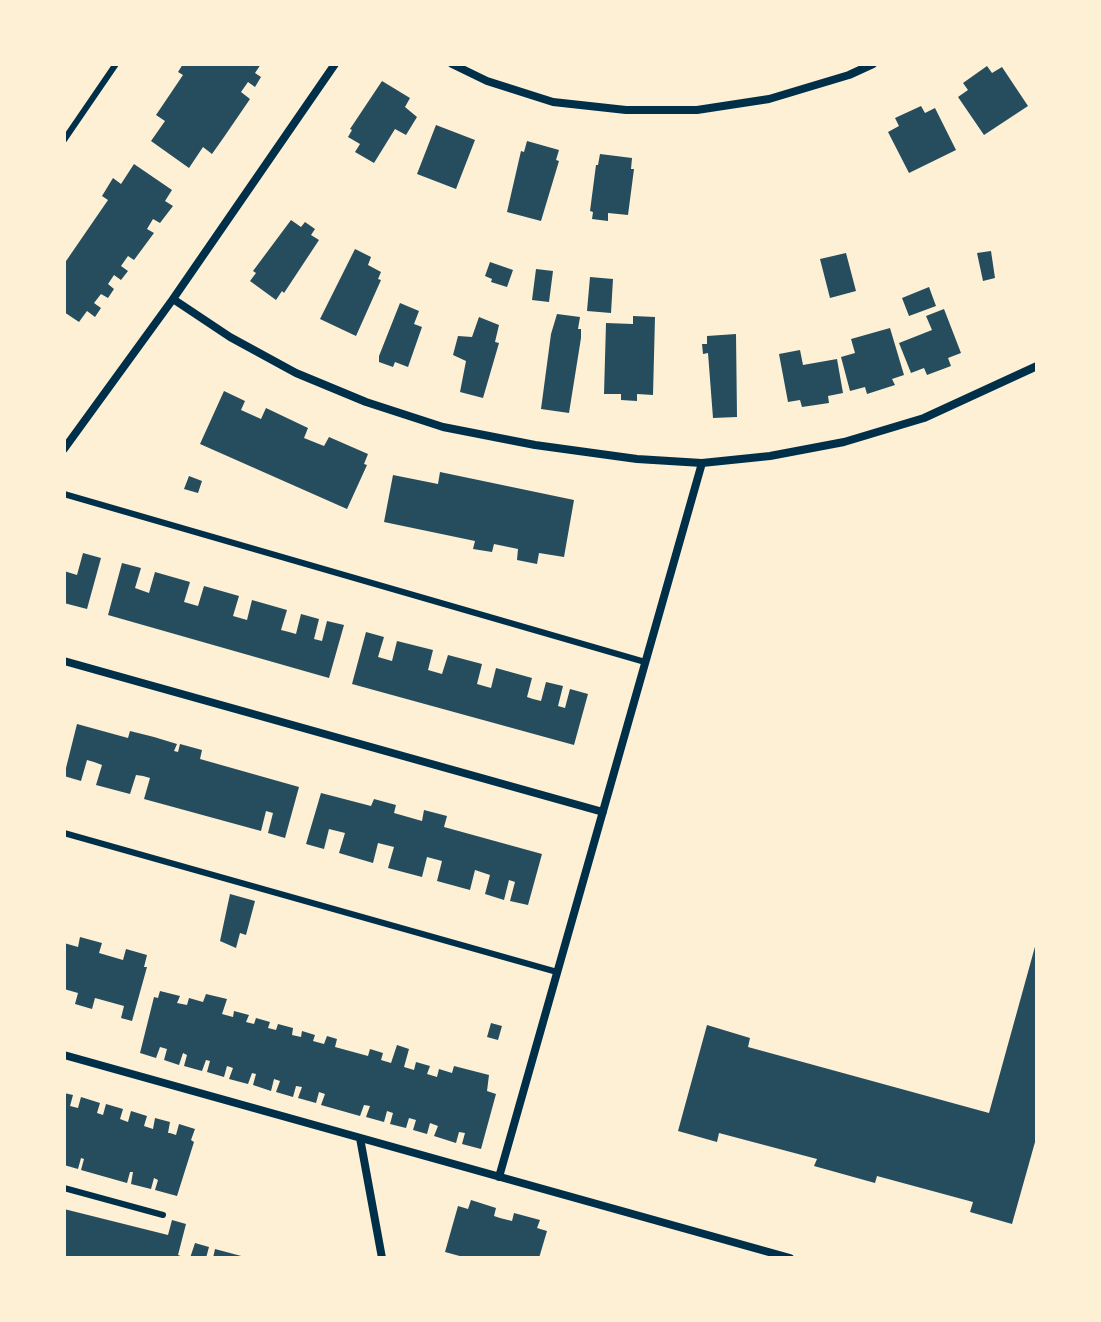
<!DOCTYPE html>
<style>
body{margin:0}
#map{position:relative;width:1101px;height:1322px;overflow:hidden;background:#fdf0d5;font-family:"Roboto Condensed",sans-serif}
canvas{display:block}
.frame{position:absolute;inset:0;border:66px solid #fdf0d5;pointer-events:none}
</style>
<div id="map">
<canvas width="1101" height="1322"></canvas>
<div class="frame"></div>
</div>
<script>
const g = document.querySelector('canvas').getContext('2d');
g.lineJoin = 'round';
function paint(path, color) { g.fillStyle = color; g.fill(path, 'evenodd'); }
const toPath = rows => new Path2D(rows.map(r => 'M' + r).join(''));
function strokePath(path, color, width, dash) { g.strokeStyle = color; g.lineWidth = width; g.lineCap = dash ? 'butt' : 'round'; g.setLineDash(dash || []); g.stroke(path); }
paint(toPath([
 [183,64,261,64,255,73,261,77,255,87,248,82,241,92,250,99,224,137,212,154,203,147,189,168,151,141,165,121,156,115,183,75,178,72],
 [987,66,992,73,1002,67,1028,106,984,135,958,97,968,90,963,83],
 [382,81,410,98,405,107,417,117,406,135,395,129,374,163,355,152,360,144,348,137,352,130,350,129],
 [921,106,925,113,935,108,956,150,909,173,888,132,899,126,895,118],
 [436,125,475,140,456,189,417,174],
 [527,141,559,150,556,160,559,161,541,221,507,212,521,151,524,152],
 [600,154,632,158,631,169,634,169,628,215,608,213,608,221,592,219,593,212,590,211,596,165,598,165],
 [134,164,172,190,165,201,173,206,160,223,153,219,147,229,154,233,134,260,128,256,121,266,128,271,121,280,114,275,108,284,114,289,108,298,101,294,94,303,101,308,95,317,87,311,79,322,64,312,64,264,108,200,102,196,113,178,121,184],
 [291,220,301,227,305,222,315,229,311,235,319,240,284,293,282,291,276,300,250,281,256,273,253,271],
 [355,249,371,257,368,265,381,272,378,279,381,280,356,336,320,319],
 [991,251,995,278,983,281,977,253],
 [846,253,856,291,830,298,820,259],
 [490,262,513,270,507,287,491,282,492,279,485,276],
 [536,269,553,271,549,302,532,300],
 [590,277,613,279,611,313,587,311],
 [929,287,936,306,909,316,902,298],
 [400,303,419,311,414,324,422,327,408,367,395,362,393,367,379,362,379,356],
 [944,309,961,353,948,358,951,366,927,375,924,368,911,373,899,343,932,330,926,316],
 [557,314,580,317,578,329,581,329,581,338,569,413,541,409,551,334],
 [633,316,655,317,653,395,637,394,637,401,621,400,621,394,604,394,606,323,633,324],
 [479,317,499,325,495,342,499,343,483,398,460,392,466,361,453,355,458,336,472,337],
 [890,328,904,375,892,379,895,385,867,394,865,387,850,391,841,357,855,353,851,339],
 [736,334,737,417,713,418,708,353,703,354,702,344,707,344,707,336],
 [800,350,803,365,837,359,843,393,828,396,829,403,802,407,800,400,788,402,779,354],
 [224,391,245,401,241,410,261,419,266,408,308,428,304,438,324,446,329,437,368,454,364,464,367,465,347,509,200,444],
 [440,472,574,500,564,557,539,553,537,564,517,560,518,549,494,544,492,552,473,549,475,541,384,522,393,475,438,484],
 [189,476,202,481,198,493,184,489],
 [83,553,101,558,87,609,64,603,64,571,77,575],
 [122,563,141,568,135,588,149,593,155,572,190,582,184,602,198,606,204,586,239,596,233,616,247,620,252,600,287,610,281,630,289,632,296,634,301,614,319,619,314,639,322,641,327,621,344,625,329,678,108,615],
 [366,632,384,637,378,657,392,661,397,641,433,650,428,670,442,674,448,655,482,664,477,684,491,688,496,668,532,678,527,697,533,699,541,701,546,682,563,686,558,706,565,708,570,689,588,694,574,745,352,684],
 [77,724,128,738,130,731,154,737,177,744,174,751,178,752,180,744,202,750,200,759,299,787,285,838,268,833,273,813,266,811,261,831,144,799,150,778,143,776,136,775,130,794,96,785,102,765,94,762,87,760,81,781,64,776],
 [321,793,371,806,374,799,396,805,394,813,422,821,424,810,447,816,444,827,542,854,528,905,510,901,515,882,509,880,504,900,485,894,490,875,475,870,470,890,437,881,442,861,427,857,422,877,388,868,394,847,378,843,373,863,339,853,345,833,329,829,324,849,306,844],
 [230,894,255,901,246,935,240,933,236,948,220,941],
 [80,937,102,943,99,953,123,960,126,949,147,955,144,967,147,967,132,1021,121,1018,124,1006,95,998,92,1009,75,1004,78,993,64,989,64,943,78,947],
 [1036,943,1037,1135,1012,1224,970,1212,973,1202,877,1176,875,1183,814,1166,817,1159,719,1133,717,1142,678,1131,707,1025,750,1038,748,1047,989,1113],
 [160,991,180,996,177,1003,187,1005,189,998,203,1002,206,994,227,999,222,1014,233,1017,234,1011,249,1015,246,1022,254,1024,256,1018,270,1022,268,1028,276,1030,278,1024,293,1028,292,1035,301,1037,302,1031,315,1035,313,1041,324,1044,327,1036,337,1039,335,1047,368,1056,370,1049,383,1053,381,1060,391,1063,397,1045,409,1049,404,1067,414,1070,416,1062,430,1066,427,1074,437,1077,439,1069,452,1073,454,1066,489,1075,487,1091,496,1094,481,1149,462,1144,465,1133,459,1132,456,1143,434,1136,438,1126,430,1123,427,1134,413,1130,416,1120,409,1118,406,1128,390,1124,393,1113,387,1111,384,1122,366,1117,370,1106,364,1105,360,1116,321,1105,325,1094,319,1092,316,1103,298,1098,302,1087,296,1086,293,1097,276,1092,280,1081,274,1079,271,1091,253,1085,256,1074,252,1073,248,1084,229,1079,233,1068,227,1066,224,1077,207,1072,210,1061,206,1060,202,1071,184,1066,187,1055,183,1053,179,1065,164,1060,167,1049,160,1047,156,1058,140,1053,154,997,158,998],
 [491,1023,502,1026,498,1040,487,1037],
 [64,1093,73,1095,70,1106,78,1108,81,1097,100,1103,97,1113,103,1115,106,1104,123,1109,120,1119,128,1122,131,1111,147,1116,144,1126,153,1129,155,1118,170,1122,168,1133,170,1133,176,1135,179,1124,195,1129,191,1140,194,1142,177,1196,155,1190,158,1180,154,1178,151,1189,131,1184,133,1172,130,1172,127,1183,81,1170,84,1159,81,1158,78,1169,64,1165],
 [471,1200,496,1208,494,1216,500,1218,512,1221,514,1213,540,1220,537,1228,547,1231,539,1258,467,1258,445,1252,458,1206,468,1209],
 [64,1209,168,1235,172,1220,186,1224,178,1255,186,1258,64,1258],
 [195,1243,209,1247,206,1258,190,1258],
 [215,1249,245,1257,245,1258,213,1258]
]), '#264d5e');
strokePath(toPath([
 [64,140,116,64],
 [64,494,645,662],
 [64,833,557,972],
 [64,1188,163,1215]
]), '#003049', 6);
strokePath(toPath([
 [452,64,487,81,553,102,626,110,697,110,769,99,849,75,873,64],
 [173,299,230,337,296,373,366,402,443,427,535,445,637,459,702,463,770,456,844,442,924,418,1037,366],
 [64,449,173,299,335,64],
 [64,661,603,812],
 [64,1055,790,1258],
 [360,1138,382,1258],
 [499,1177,702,463]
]), '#003049', 8);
</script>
